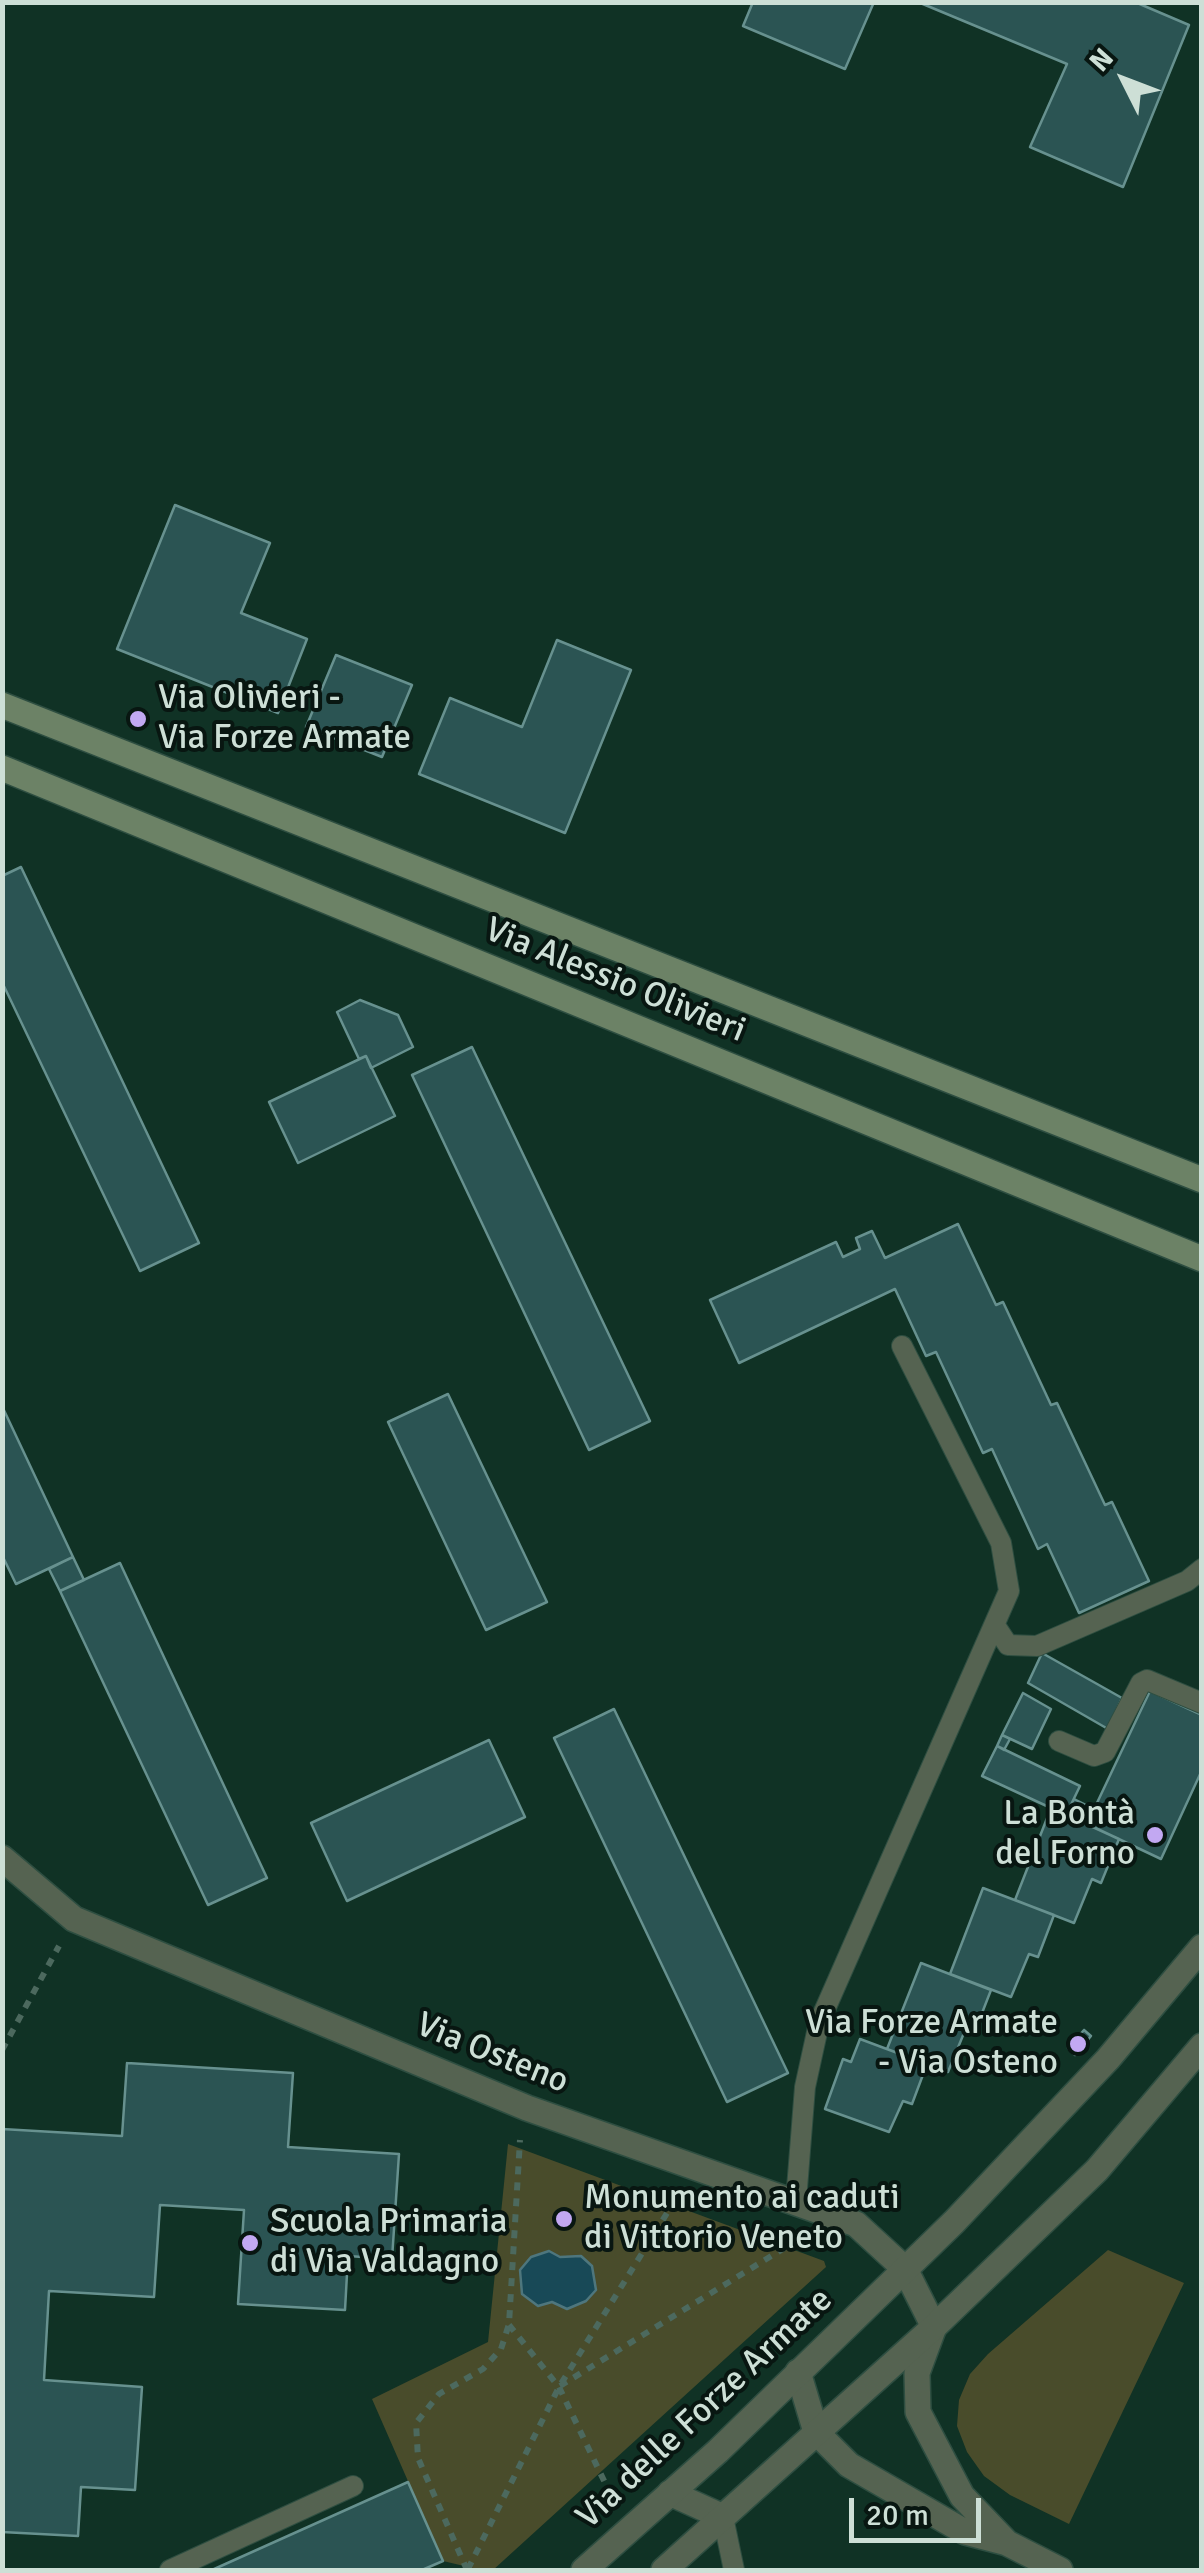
<!DOCTYPE html>
<meta charset="utf-8">
<style>
body{margin:0}
#map{position:relative;width:1204px;height:2573px;overflow:hidden;background:#103225;font-family:Signika,sans-serif}
canvas{display:block}
.frame{position:absolute;inset:0;border:5px solid #cddfd6;pointer-events:none}
.north{position:absolute;left:1074px;top:30px;width:100px;height:100px;-webkit-text-stroke:8px #081611;paint-order:stroke;rotate:312deg;font-size:28px;font-weight:700;line-height:40px;text-align:center;color:#cddfd6}
.north::after{content:'';display:block;margin:auto;width:35px;height:45px;background:#cddfd6;clip-path:polygon(50% 0,100% 100%,50% 72%,0 100%)}
.scale{position:absolute;left:849px;top:2498px;width:132px;height:45px;box-sizing:border-box;border:5px solid #cddfd6;border-top:0;padding-left:12px;font-size:30px;line-height:35px;white-space:nowrap;color:#cddfd6;-webkit-text-stroke:8px #081611;paint-order:stroke}
</style>
<div id="map">
<canvas width="1204" height="2573"></canvas>
<div class="frame"></div>
<div class="north">N</div>
<div class="scale">20 m</div>
</div>
<script>
const g = document.querySelector('canvas').getContext('2d');
g.lineJoin = 'round';
function paint(path, color) { g.fillStyle = color; g.fill(path, 'evenodd'); }
const toPath = rows => new Path2D(rows.map(r => 'M' + r).join(''));
function strokePath(path, color, width, dash) { g.strokeStyle = color; g.lineWidth = width; g.lineCap = dash ? 'butt' : 'round'; g.setLineDash(dash || []); g.stroke(path); }
function write(font, color, halo, rows, align = 'center') {
  g.font = font + ' Signika,sans-serif'; g.lineWidth = 8; g.setLineDash([]); g.textBaseline = 'middle'; g.strokeStyle = halo; g.fillStyle = color; for (const [text, x, y, turn = 0] of rows) {
    g.save(); g.translate(x, y); g.rotate((+turn || 0) * Math.PI / 180); g.textAlign = isNaN(turn) ? turn : align; if (halo) g.strokeText(text, 0, 0); g.fillText(text, 0, 0); g.restore();
  }
}
paint(toPath([
 [508,2144,824,2261,826,2267,493,2570,481,2570,443,2561,372,2399,488,2342],
 [1108,2250,1184,2283,1069,2524,1010,2495,984,2476,967,2452,957,2426,959,2400,970,2374,988,2354]
]), '#494c2b');
const water = toPath([
 [549,2251,560,2257,581,2256,592,2266,596,2290,586,2301,567,2309,552,2302,538,2306,522,2294,520,2270,531,2257,549,2251]
]);
paint(water, '#184957');
strokePath(water, '#4e767d', 2.5);
const building = toPath([
 [753,2,874,2,845,69,743,26,753,2],
 [918,2,1135,2,1189,25,1123,187,1030,147,1067,64,918,2],
 [175,505,270,543,241,613,307,639,278,713,117,649,175,505],
 [557,640,631,670,565,833,419,774,450,698,522,727,557,640],
 [336,655,412,685,382,757,306,727,336,655],
 [21,867,199,1243,140,1271,2,982,2,876,21,867],
 [360,1000,398,1015,413,1047,371,1068,366,1056,359,1059,337,1012,360,1000],
 [472,1047,650,1421,589,1450,412,1075,472,1047],
 [366,1056,395,1116,298,1163,269,1102,366,1056],
 [958,1224,996,1305,1003,1302,1051,1405,1057,1403,1105,1505,1112,1502,1149,1581,1079,1613,1047,1544,1038,1549,992,1449,983,1453,936,1352,926,1356,895,1289,739,1363,710,1300,836,1242,843,1257,860,1249,856,1238,872,1231,885,1258,958,1224],
 [448,1394,547,1602,486,1630,388,1422,448,1394],
 [2,1406,73,1557,16,1584,2,1555,2,1406],
 [73,1557,84,1580,60,1591,49,1569,73,1557],
 [120,1563,267,1878,208,1905,60,1591,120,1563],
 [1042,1653,1122,1698,1108,1729,1028,1683,1042,1653],
 [1150,1691,1202,1715,1202,1770,1161,1859,1087,1824,1150,1691],
 [1023,1693,1051,1709,1032,1749,1002,1735,1023,1693],
 [614,1709,788,2073,727,2102,554,1738,614,1709],
 [1002,1735,1010,1739,1004,1750,997,1746,1002,1735],
 [489,1740,525,1817,347,1901,311,1823,489,1740],
 [997,1746,1080,1786,1066,1815,982,1776,997,1746],
 [1074,1799,1094,1809,1087,1824,1066,1815,1074,1799],
 [1051,1808,1119,1839,1101,1883,1092,1879,1074,1923,1015,1900,1051,1808],
 [983,1888,1054,1915,1038,1957,1029,1954,1011,1997,950,1974,983,1888],
 [921,1963,991,1990,975,2031,966,2028,948,2072,887,2049,921,1963],
 [1084,2030,1091,2036,1075,2055,1068,2048,1084,2030],
 [860,2039,927,2064,912,2104,903,2101,889,2132,825,2109,843,2059,851,2062,860,2039],
 [127,2063,293,2073,288,2147,399,2154,392,2259,348,2256,345,2310,238,2304,244,2210,160,2205,154,2297,49,2291,44,2380,142,2387,135,2490,81,2487,78,2536,2,2532,2,2129,122,2136,127,2063],
 [408,2482,443,2561,422,2570,212,2570,408,2482]
]);
paint(building, '#2b5453');
strokePath(building, '#67918f', 2.5);
const service = toPath([
 [996,1627,1008,1645,1037,1646,1187,1581,1202,1569],
 [1059,1741,1094,1756,1105,1752,1141,1683,1147,1680,1202,1703],
 [796,2201,805,2087,819,2023,1009,1591,1001,1543,902,1346],
 [723,2517,734,2570],
 [170,2570,353,2486]
]);
const minor = toPath([
 [2,1858,74,1919,527,2108,856,2224,905,2269,934,2327,917,2373,918,2412,962,2496,1007,2543],
 [798,2372,816,2432,849,2465,965,2532,1007,2543,1060,2570],
 [670,2493,723,2517]
]);
const tertiary = toPath([
 [584,2570,718,2451,954,2222,1108,2059,1202,1947],
 [664,2570,934,2327,1097,2170,1202,2046]
]);
const secondary = toPath([
 [2,705,1202,1180],
 [2,768,1202,1259]
]);
strokePath(service, '#2e4e41', 22);
strokePath(minor, '#2e4e41', 28);
strokePath(tertiary, '#2e4e41', 28);
strokePath(secondary, '#2e4e41', 28);
strokePath(toPath([
 [2,2050,59,1946],
 [509,2325,559,2387,607,2487],
 [560,2386,794,2242],
 [468,2569,559,2387,677,2197],
 [467,2570,418,2458,416,2423,439,2394,483,2369,501,2349,509,2324,520,2140]
]), '#4c695e', 6, [8, 8]);
strokePath(service, '#556351', 20);
strokePath(minor, '#556351', 25);
strokePath(tertiary, '#556351', 25);
strokePath(secondary, '#6c8266', 25);
for (const [x, y, r, color] of [
 [138,719,10,"#c2a8f2"],
 [1155,1835,10,"#c2a8f2"],
 [1078,2044,10,"#c2a8f2"],
 [564,2219,10,"#c2a8f2"],
 [250,2243,10,"#c2a8f2"]
]) { const dot = new Path2D(); dot.arc(x, y, r, 0, 2 * Math.PI); g.fillStyle = color; g.fill(dot); strokePath(dot, '#081611', 4); }
write('35px', '#cddfd6', '#081611', [
 ["Via Olivieri -",158,699],
 ["Via Forze Armate",158,739],
 ["La Bontà",1135,1815,"right"],
 ["del Forno",1135,1855,"right"],
 ["Via Forze Armate",1058,2024,"right"],
 ["- Via Osteno",1058,2064,"right"],
 ["Monumento ai caduti",584,2199],
 ["di Vittorio Veneto",584,2239],
 ["Scuola Primaria",270,2223],
 ["di Via Valdagno",270,2263]
], 'left');
write('35px', '#cddfd6', '#081611', [
 ["Via Alessio Olivieri",615,981,22],
 ["Via Osteno",492,2054,22],
 ["Via delle Forze Armate",705,2409,-43]
]);
</script>
